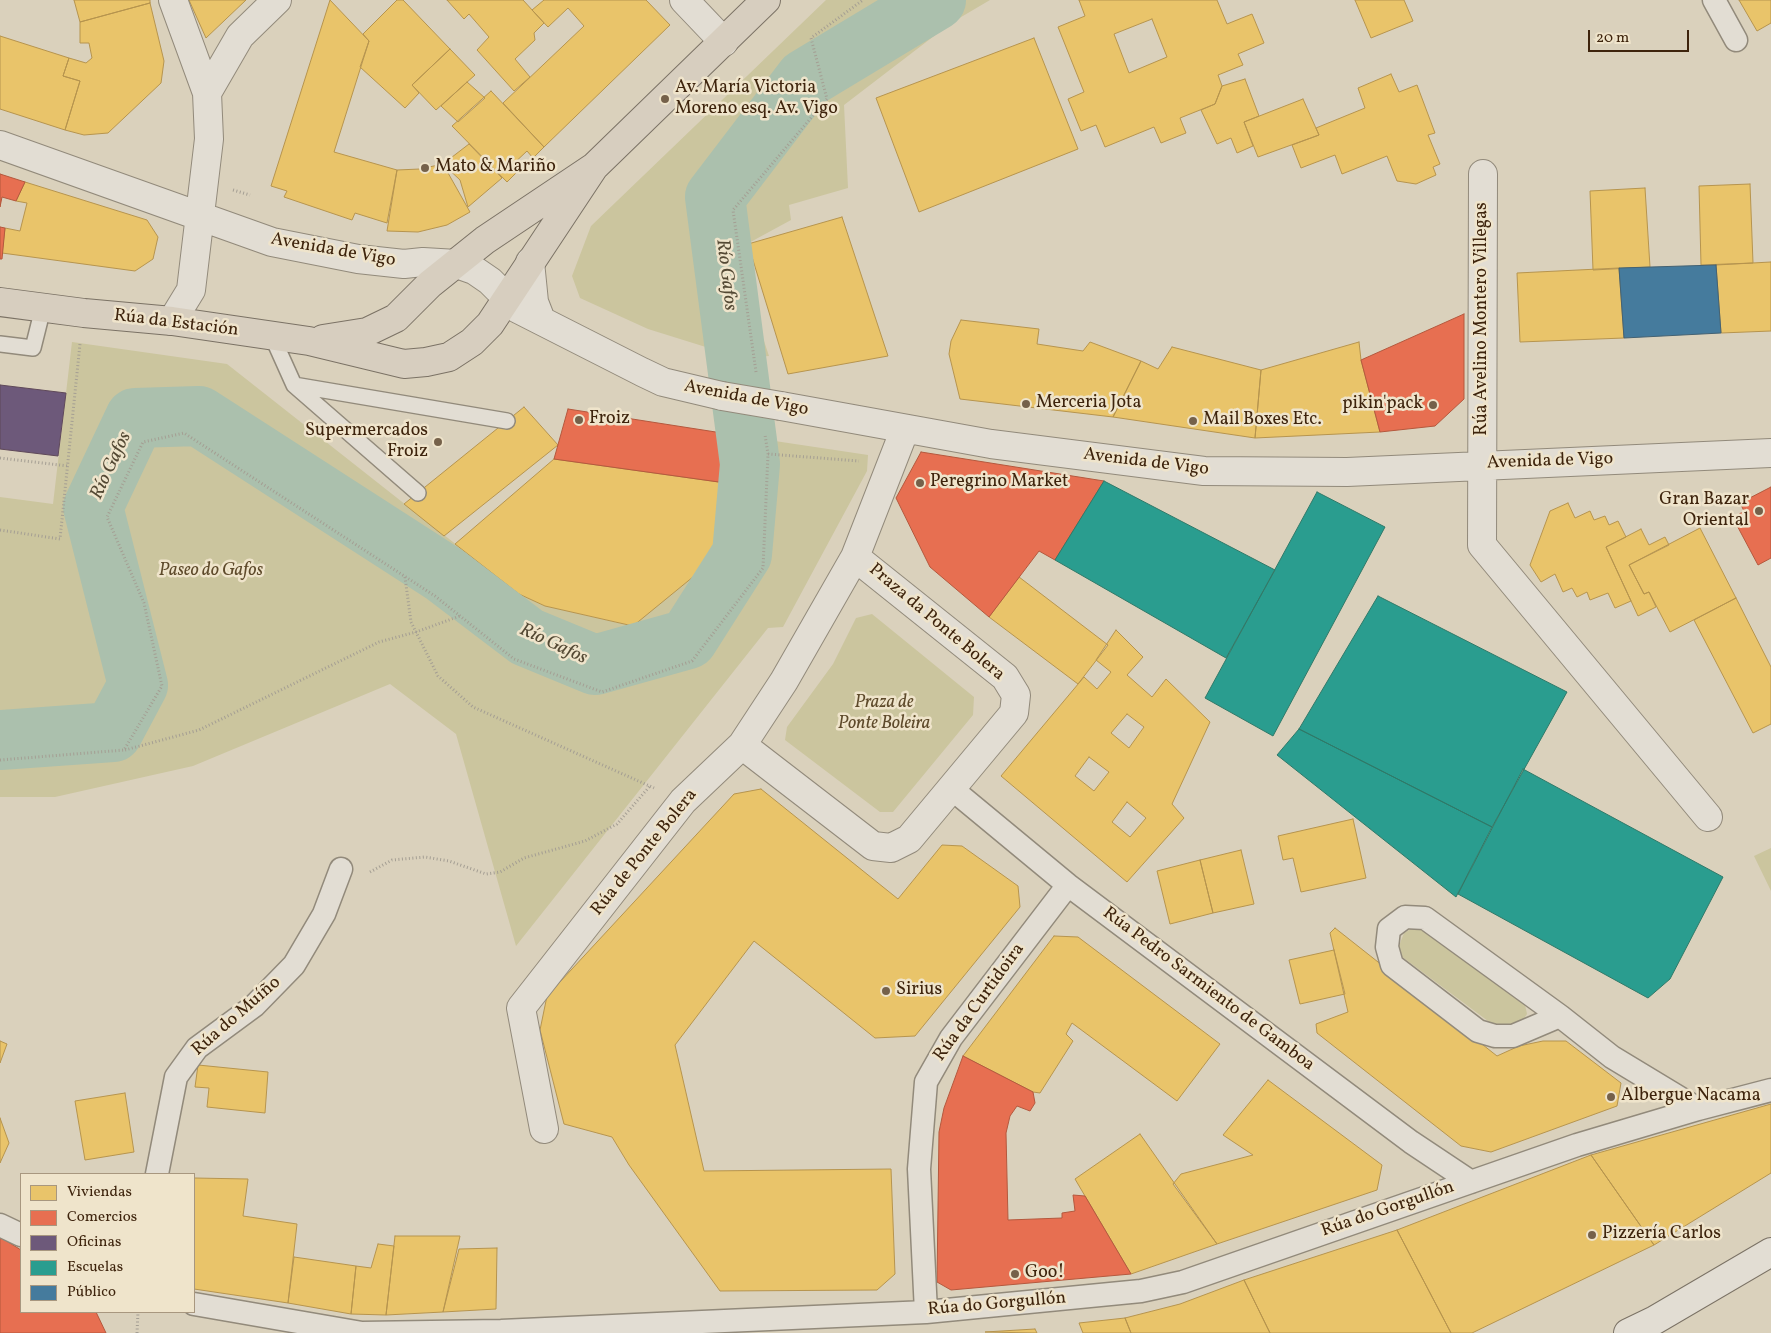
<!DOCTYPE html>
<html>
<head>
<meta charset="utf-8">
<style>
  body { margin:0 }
  #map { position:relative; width:1771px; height:1333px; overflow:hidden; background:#dad1bc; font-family:Vollkorn,serif }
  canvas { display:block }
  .legend { position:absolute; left:20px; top:1173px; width:175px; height:140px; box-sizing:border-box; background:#efe4cb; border:1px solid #a8977f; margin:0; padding:6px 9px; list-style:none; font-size:15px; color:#3e240d }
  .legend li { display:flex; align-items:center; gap:10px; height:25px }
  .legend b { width:25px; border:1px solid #a8977f }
  .scale { position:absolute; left:1588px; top:30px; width:101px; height:22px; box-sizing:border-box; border:2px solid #3e240d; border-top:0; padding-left:6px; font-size:15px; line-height:18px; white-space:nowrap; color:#3e240d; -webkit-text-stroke:4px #efe4cb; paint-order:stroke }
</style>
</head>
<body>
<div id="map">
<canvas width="1771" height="1333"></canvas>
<ul class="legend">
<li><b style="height:14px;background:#e9c46a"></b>Viviendas</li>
<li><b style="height:14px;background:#e76f51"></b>Comercios</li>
<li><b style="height:14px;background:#6d597a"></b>Oficinas</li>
<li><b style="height:14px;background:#2a9d8f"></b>Escuelas</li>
<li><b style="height:14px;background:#457b9d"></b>Público</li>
</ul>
<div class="scale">20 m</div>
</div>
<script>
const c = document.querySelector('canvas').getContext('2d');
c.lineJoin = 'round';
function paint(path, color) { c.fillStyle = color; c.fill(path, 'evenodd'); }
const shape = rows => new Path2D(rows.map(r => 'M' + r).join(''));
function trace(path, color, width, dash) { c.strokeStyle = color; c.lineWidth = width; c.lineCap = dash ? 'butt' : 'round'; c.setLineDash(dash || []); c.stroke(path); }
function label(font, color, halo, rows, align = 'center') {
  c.font = font + ' Vollkorn,serif'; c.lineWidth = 5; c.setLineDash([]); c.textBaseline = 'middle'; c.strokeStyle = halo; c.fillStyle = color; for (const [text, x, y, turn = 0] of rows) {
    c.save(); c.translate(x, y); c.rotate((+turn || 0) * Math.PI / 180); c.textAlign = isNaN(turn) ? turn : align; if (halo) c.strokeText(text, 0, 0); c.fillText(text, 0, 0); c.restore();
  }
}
paint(shape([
  [826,0,990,0,951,23,844,105,848,188,789,205,791,220,734,251,769,356,741,358,648,329,580,298,572,276,591,226],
  [72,342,227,364,519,594,545,606,632,626,710,563,735,435,868,455,867,471,783,627,768,628,516,946,456,734,390,684,193,766,55,797,0,797,0,497,53,504],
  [872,614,974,697,973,715,893,812,880,812,785,740,787,727,833,664,856,618],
  [1771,848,1771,891,1754,856],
  [1418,925,1524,1000,1527,1014,1519,1026,1496,1027,1401,956,1399,946,1404,933]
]), '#cbc59e');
const homes = shape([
  [74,0,150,0,150,3,80,22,74,0],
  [189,0,246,0,206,38,189,0],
  [330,0,369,41,334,152,397,170,387,223,355,213,352,220,284,197,287,191,271,186,330,0],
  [397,0,403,0,450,49,412,85,419,93,405,108,360,67,369,41,363,34,397,0],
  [447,0,523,0,544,23,534,33,535,40,515,59,530,77,514,91,477,50,489,37,469,14,464,19,447,0],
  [544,0,646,0,670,25,544,147,503,103,584,26,568,8,548,27,532,10,544,0],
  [1079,0,1217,0,1227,24,1252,14,1264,43,1238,54,1243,65,1218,75,1222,86,1215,104,1180,118,1186,133,1161,143,1154,127,1105,147,1096,125,1081,131,1068,99,1084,92,1058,27,1085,16,1079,0],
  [1152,19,1167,57,1129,73,1114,34,1152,19],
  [1355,0,1404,0,1413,21,1371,38,1355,0],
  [1739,0,1771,0,1771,23,1757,31,1739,0],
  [150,3,164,61,161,83,108,133,84,135,65,130,80,81,63,76,69,58,86,63,92,58,89,43,80,43,80,22,150,3],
  [0,36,69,58,63,76,80,81,65,130,0,109,0,36],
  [1034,38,1078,149,919,212,876,98,1034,38],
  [450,49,475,75,436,110,412,85,450,49],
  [1391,74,1399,92,1417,85,1435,133,1428,135,1440,164,1433,167,1436,175,1416,184,1397,181,1387,156,1342,174,1335,155,1301,168,1292,145,1319,135,1316,128,1365,108,1358,88,1391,74],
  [1245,79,1259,116,1244,122,1253,146,1237,153,1231,138,1217,144,1201,110,1215,104,1222,86,1245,79],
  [467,82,485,98,458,122,441,106,467,82],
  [491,91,544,147,533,158,527,151,510,167,516,173,507,182,452,126,491,91],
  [1303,99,1319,135,1258,157,1244,122,1303,99],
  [469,144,502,178,468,207,460,180,443,164,469,144],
  [443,164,470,212,447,225,418,232,387,231,397,170,420,169,443,164],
  [25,182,147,220,158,237,153,259,135,271,2,253,5,228,20,231,27,203,16,201,25,182],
  [1750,184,1753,263,1701,265,1699,186,1750,184],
  [1645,188,1650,267,1593,270,1590,191,1645,188],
  [842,217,888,356,788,374,748,244,842,217],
  [1771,262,1771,331,1721,333,1716,265,1771,262],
  [1619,268,1624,338,1520,342,1517,273,1619,268],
  [961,320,1039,329,1037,344,1083,351,1090,342,1141,361,1113,417,960,399,949,354,951,341,961,320],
  [1359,342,1361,360,1380,432,1255,438,1261,370,1359,342],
  [1172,347,1261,370,1255,438,1113,417,1141,361,1158,369,1172,347],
  [524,407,558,445,444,536,404,504,524,407],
  [554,459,726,483,710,563,633,626,545,606,519,594,455,544,554,459],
  [1568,503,1575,518,1590,511,1594,520,1605,516,1609,525,1618,521,1626,537,1606,547,1631,601,1615,608,1608,593,1590,600,1587,592,1577,597,1572,588,1563,592,1555,574,1541,582,1530,565,1550,511,1568,503],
  [1700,528,1736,598,1670,632,1649,592,1644,594,1629,565,1700,528],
  [1641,529,1649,545,1665,537,1669,545,1629,565,1644,594,1649,592,1656,607,1638,616,1606,547,1641,529],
  [1019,577,1108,645,1078,684,989,617,1019,577],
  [1736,598,1771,667,1771,724,1753,733,1694,620,1736,598],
  [1116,630,1143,657,1127,675,1152,697,1166,679,1210,722,1172,804,1184,818,1127,882,1001,776,1084,677,1097,689,1111,672,1096,660,1116,630],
  [1127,714,1144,727,1129,748,1111,733,1127,714],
  [1089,757,1109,772,1094,791,1075,776,1089,757],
  [1127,802,1146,818,1130,837,1112,822,1127,802],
  [761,789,898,899,942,845,962,846,1018,886,1020,907,915,1036,875,1038,754,941,675,1045,704,1171,891,1169,895,1274,877,1290,720,1291,629,1165,612,1137,564,1124,540,1030,547,996,734,794,761,789],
  [1353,819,1366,878,1301,892,1293,858,1283,860,1278,836,1353,819],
  [1241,850,1254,904,1213,913,1200,860,1241,850],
  [1200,860,1213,913,1170,924,1157,871,1200,860],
  [1335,928,1497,1056,1519,1046,1543,1041,1566,1041,1621,1083,1617,1106,1491,1152,1461,1146,1317,1033,1316,1024,1348,1012,1330,933,1335,928],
  [1054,936,1078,937,1220,1044,1177,1101,1072,1023,1066,1034,1073,1041,1040,1093,1033,1092,963,1056,1054,936],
  [1334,950,1345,994,1300,1004,1289,960,1334,950],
  [0,1041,7,1044,0,1063,0,1041],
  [198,1065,268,1072,265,1113,207,1107,209,1088,195,1087,198,1065],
  [1268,1080,1382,1165,1377,1190,1217,1244,1173,1184,1181,1174,1253,1155,1223,1135,1268,1080],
  [125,1093,134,1152,85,1160,75,1101,125,1093],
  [1771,1104,1771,1173,1654,1245,1591,1155,1771,1104],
  [0,1118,9,1143,0,1163,0,1118],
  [1140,1134,1217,1244,1131,1274,1075,1179,1140,1134],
  [1591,1155,1654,1245,1472,1333,1451,1333,1397,1230,1591,1155],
  [194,1178,248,1179,243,1216,297,1224,288,1303,194,1289,194,1178],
  [1397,1230,1451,1333,1270,1333,1244,1280,1397,1230],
  [395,1236,460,1236,443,1312,386,1315,395,1236],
  [378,1244,394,1246,386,1315,351,1314,356,1266,371,1268,378,1244],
  [497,1248,496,1309,443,1312,459,1249,497,1248],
  [294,1257,356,1266,351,1314,288,1303,294,1257],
  [1244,1280,1270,1333,1131,1333,1125,1318,1180,1304,1244,1280],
  [1125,1318,1131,1333,1083,1333,1079,1323,1125,1318],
  [1035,1329,1037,1333,985,1332,1035,1329]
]);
paint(homes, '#e9c46a');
trace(homes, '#b6944e', 1);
const shops = shape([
  [0,174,25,182,16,201,2,197,0,207,0,174],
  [0,227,5,228,2,259,0,259,0,227],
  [1464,314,1464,399,1435,426,1380,432,1361,360,1464,314],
  [568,409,735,435,726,483,554,459,568,409],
  [921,452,1104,481,1055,560,1039,551,989,617,930,567,896,498,921,452],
  [1771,487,1771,558,1758,565,1733,518,1744,511,1740,503,1771,487],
  [963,1056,1033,1092,1035,1103,1030,1111,1017,1106,1010,1116,1006,1133,1008,1220,1062,1218,1062,1213,1075,1211,1073,1195,1085,1196,1131,1274,951,1290,937,1282,939,1132,944,1108,963,1056],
  [0,1237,21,1250,21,1312,96,1312,106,1333,0,1333,0,1237]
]);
paint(shops, '#e76f51');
trace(shops, '#b4583d', 1);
const offices = shape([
  [0,385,66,393,58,456,0,449,0,385]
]);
paint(offices, '#6d597a');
trace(offices, '#5f4959', 1);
const schools = shape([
  [1104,481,1275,570,1226,658,1055,560,1104,481],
  [1317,492,1385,527,1273,736,1205,698,1317,492],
  [1378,596,1567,692,1492,827,1299,729,1378,596],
  [1299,729,1492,827,1456,897,1277,755,1299,729],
  [1523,769,1723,877,1670,979,1648,998,1458,894,1523,769]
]);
paint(schools, '#2a9d8f');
trace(schools, '#307968', 1);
const public = shape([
  [1716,265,1721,333,1624,338,1619,268,1716,265]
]);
paint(public, '#457b9d');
trace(public, '#436172', 1);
trace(shape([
  [0,740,113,732,138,685,93,507,135,418,199,416,444,574,527,637,595,665,688,639,742,554,750,464,715,197,805,79,936,0]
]), '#abc0ad', 60);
const service = shape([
  [272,336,294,385,418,493],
  [0,344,33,348,43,308],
  [294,385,507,421]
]);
const pedestrian = shape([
  [1714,0,1736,40],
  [952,789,1068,885,1411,1142,1471,1182],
  [1560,1016,1513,1036,1495,1036,1478,1031,1392,965,1387,947,1389,929,1405,917,1425,918,1560,1016,1612,1057,1698,1109],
  [157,1174,176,1077,197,1048,254,1006,294,965,324,914,341,869],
  [0,1225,21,1235],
  [194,1304,362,1333,501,1331,926,1312,1141,1291,1183,1282,1577,1145,1698,1109,1771,1090],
  [926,1312,919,1169,926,1082,951,1038,1068,885]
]);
const minor = shape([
  [684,0,724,42],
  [207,93,240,36,277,0],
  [0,145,272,242,358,259,404,264,423,262,457,264,474,270,490,281,518,309,642,372,663,382,722,396],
  [1483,174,1482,545,1708,817],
  [530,262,534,302,541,320],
  [172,321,191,290,209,139,207,93,173,0],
  [781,406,991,444,1204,471,1347,472,1771,453],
  [742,745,873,846,891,848,909,839,1014,713,1016,695,1005,677,855,557],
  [544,1129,521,1008,683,801,742,745,784,681,855,557,905,429]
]);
const secondary = shape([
  [1628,1333,1655,1320,1771,1252]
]);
const trunk = shape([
  [0,302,84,313,172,321,309,341,404,364,426,362,449,357,472,342,490,324,594,167],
  [323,339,367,332,396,318,430,284,485,240,594,167,766,0]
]);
trace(service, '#928a7b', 18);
trace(pedestrian, '#928a7b', 25);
trace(minor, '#928a7b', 30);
trace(secondary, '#7b7265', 30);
trace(trunk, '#7b7265', 30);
trace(shape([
  [233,190,250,195],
  [756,372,733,210,827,99,811,38,863,0],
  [768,454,859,461],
  [0,458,68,466],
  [0,530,60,539,80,344],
  [405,577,411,622,438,676,473,707,654,788],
  [125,750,199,730,379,642,416,632,460,616],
  [0,760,124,750,162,686,144,603,107,517,143,442,184,433,435,596,514,659,602,692,692,661,763,568,768,454,765,435],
  [370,872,392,860,425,857,449,861,486,874,500,872,524,858,585,841,617,824,650,786],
  [137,1333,138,1312]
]), '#a49e93', 3, [1, 2.5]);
trace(service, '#e2ddd3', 15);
trace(pedestrian, '#e2ddd3', 22);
trace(minor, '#e2ddd3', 28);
trace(secondary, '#e2ddd3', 28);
trace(trunk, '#d7cebf', 28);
const minorBridge = shape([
  [722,396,781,406]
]);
trace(minorBridge, '#928a7b', 30, []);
trace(minorBridge, '#e2ddd3', 28);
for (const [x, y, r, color] of [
  [665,99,5,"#75614a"],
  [425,168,5,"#75614a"],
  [1026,404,5,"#75614a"],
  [1433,405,5,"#75614a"],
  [579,420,5,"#75614a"],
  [1193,421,5,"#75614a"],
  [438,442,5,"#75614a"],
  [920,483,5,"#75614a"],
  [1759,511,5,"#75614a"],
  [886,991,5,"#75614a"],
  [1611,1097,5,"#75614a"],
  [1592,1235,5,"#75614a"],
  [1015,1274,5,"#75614a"]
]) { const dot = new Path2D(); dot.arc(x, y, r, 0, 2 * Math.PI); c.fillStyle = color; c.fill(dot); trace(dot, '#efe4cb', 2); }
label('18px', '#3e240d', '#efe4cb', [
  ["Av. María Victoria",675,89],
  ["Moreno esq. Av. Vigo",675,110],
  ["Mato & Mariño",435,168],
  ["Merceria Jota",1036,404],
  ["pikin'pack",1423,405,"right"],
  ["Froiz",589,420],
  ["Mail Boxes Etc.",1203,421],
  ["Supermercados",428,432,"right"],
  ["Froiz",428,453,"right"],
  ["Peregrino Market",930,483],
  ["Gran Bazar",1749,501,"right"],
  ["Oriental",1749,522,"right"],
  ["Sirius",896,991],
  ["Albergue Nacama",1621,1097],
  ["Pizzería Carlos",1602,1235],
  ["Goo!",1025,1274]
], 'left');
label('18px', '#3e240d', '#efe4cb', [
  ["Avenida de Vigo",333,251,10],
  ["Rúa Avelino Montero Villegas",1483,319,-90],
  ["Rúa da Estación",176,324,7],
  ["Avenida de Vigo",746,399,11],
  ["Avenida de Vigo",1550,462,-2],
  ["Avenida de Vigo",1146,463,7],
  ["Praza da Ponte Bolera",936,623,40],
  ["Rúa de Ponte Bolera",645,853,-51],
  ["Rúa Pedro Sarmiento de Gamboa",1208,990,37],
  ["Rúa da Curtidoira",980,1003,-54],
  ["Rúa do Muíño",237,1017,-41],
  ["Rúa do Gorgullón",1388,1210,-19],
  ["Rúa do Gorgullón",997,1305,-5]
]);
label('italic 18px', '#5e4a2b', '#efe4cb', [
  ["Paseo do Gafos",211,572],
  ["Praza de",884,704],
  ["Ponte Boleira",884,725]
]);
label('italic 19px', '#544934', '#efe4cb', [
  ["Río Gafos",725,275,83],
  ["Río Gafos",112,466,-65],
  ["Río Gafos",553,645,25]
]);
</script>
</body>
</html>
